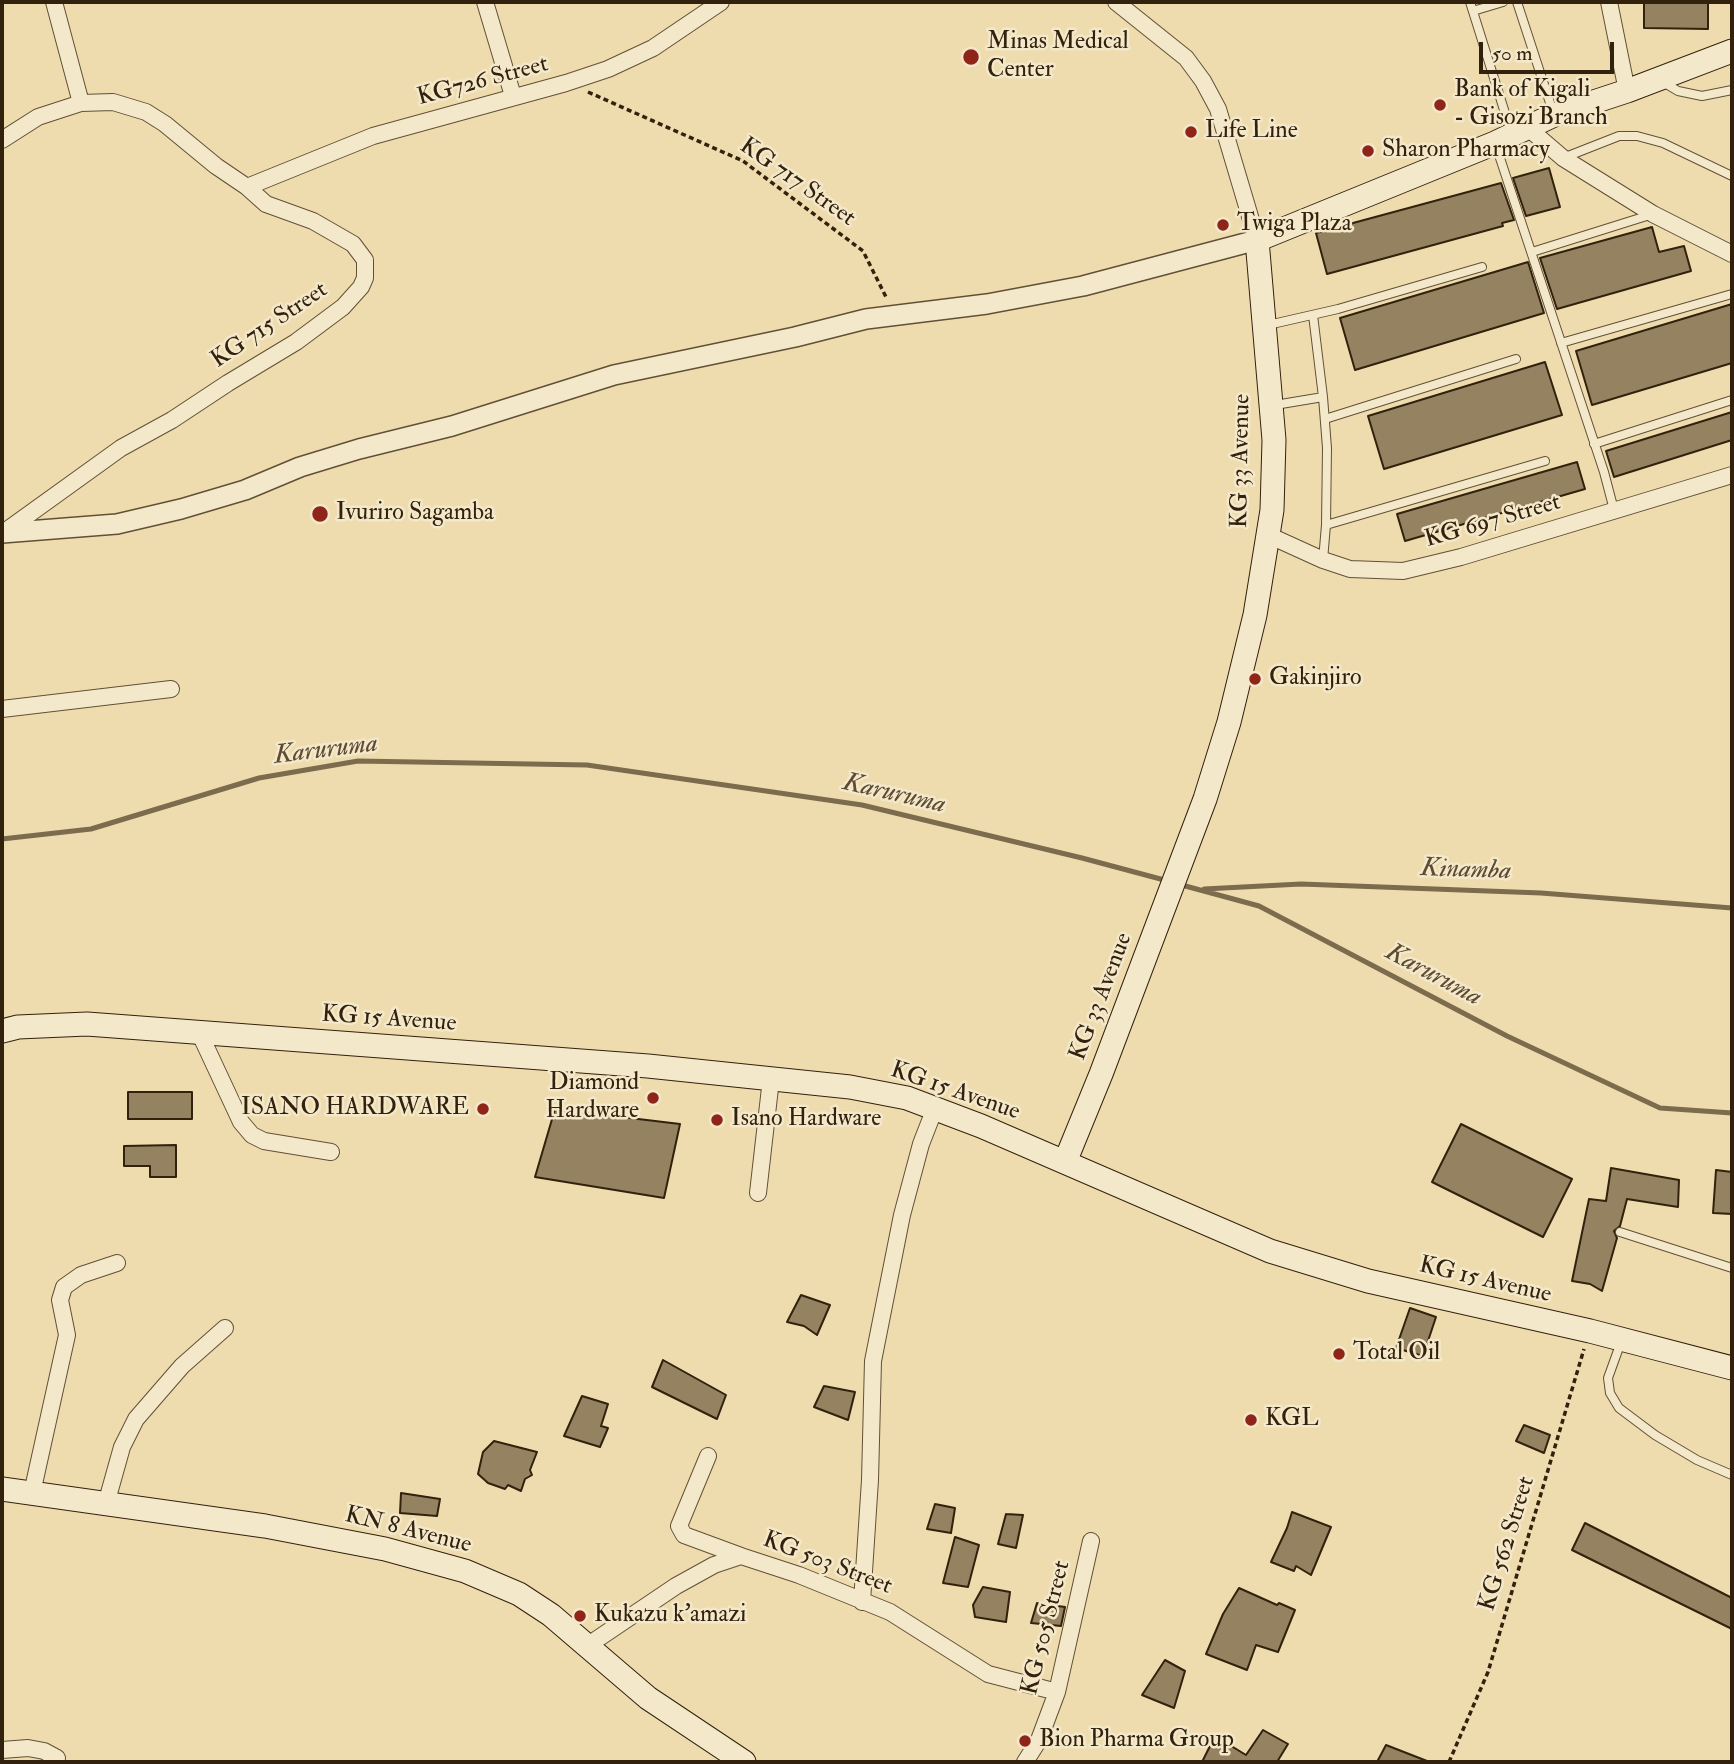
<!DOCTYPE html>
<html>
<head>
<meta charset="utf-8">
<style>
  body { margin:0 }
  #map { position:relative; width:1734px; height:1764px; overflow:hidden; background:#eedcaf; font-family:"IM FELL Double Pica",serif }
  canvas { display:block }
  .frame { position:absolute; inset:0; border:4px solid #32210c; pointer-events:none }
  .scale { position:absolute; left:1479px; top:42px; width:135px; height:32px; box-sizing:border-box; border:4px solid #32210c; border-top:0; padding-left:9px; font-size:21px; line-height:24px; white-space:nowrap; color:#32210c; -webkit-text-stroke:5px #f4e8cb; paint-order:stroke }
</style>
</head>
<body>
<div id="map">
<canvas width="1734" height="1764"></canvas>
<div class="frame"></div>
<div class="scale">50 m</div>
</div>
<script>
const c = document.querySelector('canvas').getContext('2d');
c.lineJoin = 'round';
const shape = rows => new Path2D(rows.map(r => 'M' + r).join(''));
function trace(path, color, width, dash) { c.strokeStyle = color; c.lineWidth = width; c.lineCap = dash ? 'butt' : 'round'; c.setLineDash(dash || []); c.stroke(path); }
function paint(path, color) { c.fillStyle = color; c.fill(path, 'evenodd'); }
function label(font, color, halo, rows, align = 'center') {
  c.font = font + ' "IM FELL Double Pica",serif'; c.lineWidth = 5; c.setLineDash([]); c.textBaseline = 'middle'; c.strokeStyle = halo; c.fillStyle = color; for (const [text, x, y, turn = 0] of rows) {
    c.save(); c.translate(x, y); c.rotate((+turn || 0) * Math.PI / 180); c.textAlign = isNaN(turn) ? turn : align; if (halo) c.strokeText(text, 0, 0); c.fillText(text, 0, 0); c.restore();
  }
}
trace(shape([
  [2,839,91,829,259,778,358,761,587,765,862,805,1082,858,1168,881],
  [1178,884,1259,906,1507,1036,1660,1108,1732,1113],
  [1204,889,1301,884,1541,893,1732,908]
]), '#7c6b4d', 5);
const building = shape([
  [1644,2,1708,2,1708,29,1644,28,1644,2],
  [1549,168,1560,207,1526,216,1513,178,1549,168],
  [1501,183,1514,220,1502,223,1503,226,1327,274,1316,233,1501,183],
  [1652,227,1659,252,1684,246,1691,271,1557,309,1540,258,1652,227],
  [1528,262,1544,313,1355,370,1340,318,1528,262],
  [1732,304,1732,363,1592,405,1576,351,1732,304],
  [1545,362,1562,415,1384,469,1368,416,1545,362],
  [1732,412,1732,440,1614,477,1606,451,1732,412],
  [1577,462,1585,489,1405,541,1397,514,1577,462],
  [128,1092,192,1092,192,1119,128,1119,128,1092],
  [555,1109,680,1124,664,1198,535,1177,555,1109],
  [1461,1124,1572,1179,1543,1237,1432,1182,1461,1124],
  [176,1145,176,1177,150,1177,150,1166,124,1166,124,1146,176,1145],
  [1611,1168,1679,1180,1678,1207,1627,1199,1620,1226,1614,1231,1617,1238,1602,1291,1590,1284,1572,1281,1589,1199,1606,1201,1611,1168],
  [1716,1170,1732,1172,1732,1214,1713,1213,1716,1170],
  [801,1295,830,1305,817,1335,804,1326,787,1322,801,1295],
  [1410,1308,1436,1317,1423,1356,1396,1348,1410,1308],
  [663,1360,726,1395,717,1419,652,1387,663,1360],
  [824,1386,855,1392,848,1420,814,1407,824,1386],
  [582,1396,608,1404,601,1426,608,1428,600,1447,564,1436,582,1396],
  [1524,1425,1550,1435,1544,1453,1516,1441,1524,1425],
  [494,1441,537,1452,530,1470,532,1475,525,1479,521,1491,508,1485,505,1489,488,1483,478,1474,483,1452,494,1441],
  [401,1493,440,1499,437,1516,400,1513,401,1493],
  [935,1504,955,1508,951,1533,927,1529,935,1504],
  [1292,1512,1331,1527,1311,1575,1296,1566,1294,1571,1271,1562,1287,1528,1292,1512],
  [1006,1514,1023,1515,1016,1548,998,1544,1006,1514],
  [1585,1523,1732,1598,1732,1629,1572,1550,1585,1523],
  [955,1537,979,1545,968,1587,943,1583,955,1537],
  [983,1587,1010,1592,1006,1622,975,1617,973,1605,983,1587],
  [1239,1588,1277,1605,1279,1603,1295,1610,1278,1652,1256,1645,1247,1670,1206,1654,1223,1614,1239,1588],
  [1037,1603,1065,1607,1061,1626,1031,1623,1037,1603],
  [1165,1660,1185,1671,1174,1708,1142,1695,1165,1660],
  [1263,1730,1288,1744,1277,1762,1202,1762,1215,1736,1246,1755,1263,1730],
  [1386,1745,1427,1761,1427,1762,1377,1762,1386,1745]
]);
paint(building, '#948261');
trace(building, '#32210c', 2);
const service = shape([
  [1470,2,1511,132],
  [1517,2,1553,112],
  [1473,11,1503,2],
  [1663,82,1678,91,1702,96,1732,90],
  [1496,146,1604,472,1614,510],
  [1563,158,1619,136,1637,136,1663,143,1732,176],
  [1532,252,1653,214],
  [1313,315,1323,397,1327,448,1326,525,1323,560],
  [1268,325,1338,309,1482,267],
  [1561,343,1732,294],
  [1275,405,1323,397],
  [1325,419,1516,359],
  [1594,444,1732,400],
  [1326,525,1545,461],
  [1620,1232,1732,1268],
  [1621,1342,1608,1378,1610,1393,1619,1408,1655,1435,1697,1460,1732,1475]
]);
const minor = shape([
  [54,2,81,103],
  [485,2,513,96],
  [1116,2,1186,58,1203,81,1218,109,1257,240],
  [1609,2,1627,91],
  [1528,128,1563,158,1653,214,1732,254],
  [2,140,38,117,81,103,113,102,146,112,165,124,216,166,247,187,266,204,313,221,353,244,365,260,365,278,361,287,343,307,296,342,228,383,172,420,121,448,3,533],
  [247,187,373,136,566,83,608,69,653,48,721,2],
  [1268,535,1323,560,1350,569,1403,571,1461,557,1732,475],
  [2,709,171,689],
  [199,1032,241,1122,252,1135,264,1141,331,1152],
  [758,1193,771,1079],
  [708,1456,679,1526,684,1535,741,1556],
  [32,1493,67,1335,60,1300,64,1287,81,1275,117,1263],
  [106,1504,122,1447,136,1419,182,1366,225,1328],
  [862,1602,870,1480,873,1361,902,1215,921,1144,935,1108],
  [587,1646,676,1586,714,1565,741,1556,799,1575,890,1612,988,1674,1057,1692],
  [2,1750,28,1748,44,1751,57,1758],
  [1025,1762,1039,1740,1057,1692,1091,1541]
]);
const tertiary = shape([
  [2,533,117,524,181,509,245,490,300,467,359,449,452,426,614,375,795,337,866,319,987,304,1083,286,1257,240]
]);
const secondary = shape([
  [2,1031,18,1027,87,1024,648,1066,850,1087,907,1098,981,1126,1270,1251,1368,1281,1590,1331,1732,1368],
  [1065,1162,1101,1074,1205,799,1229,722,1255,615,1272,510,1274,440,1257,240,1495,143,1554,115,1627,91,1732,51],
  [2,1489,265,1526,385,1549,465,1571,519,1594,551,1615,648,1698,744,1762]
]);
trace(service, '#615035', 10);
trace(minor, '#615035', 18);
trace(tertiary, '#615035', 22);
trace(secondary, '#32210c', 25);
trace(shape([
  [588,92,743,161,863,251,887,299],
  [1449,1762,1488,1672,1584,1349]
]), '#32210c', 3.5, [5, 3.5]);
trace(service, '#f4e8cb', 8);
trace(minor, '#f4e8cb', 16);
trace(tertiary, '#f4e8cb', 19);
trace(secondary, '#f4e8cb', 23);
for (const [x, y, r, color] of [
  [971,57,9,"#8f2418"],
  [1440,105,7,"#8f2418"],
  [1191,132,7,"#8f2418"],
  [1368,151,7,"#8f2418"],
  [1223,225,7,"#8f2418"],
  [320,514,9,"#8f2418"],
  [1255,679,7,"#8f2418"],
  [653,1098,7,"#8f2418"],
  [483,1109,7,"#8f2418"],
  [717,1120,7,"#8f2418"],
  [1339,1354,7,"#8f2418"],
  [1251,1420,7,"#8f2418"],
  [580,1616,7,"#8f2418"],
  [1025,1741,7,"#8f2418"]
]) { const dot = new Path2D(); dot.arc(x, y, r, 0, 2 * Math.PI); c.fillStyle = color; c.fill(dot); trace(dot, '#f4e8cb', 2.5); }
label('24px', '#32210c', '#f4e8cb', [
  ["Minas Medical",987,43],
  ["Center",987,71],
  ["Bank of Kigali",1454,91],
  ["- Gisozi Branch",1454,119],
  ["Life Line",1205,132],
  ["Sharon Pharmacy",1382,151],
  ["Twiga Plaza",1237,225],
  ["Ivuriro Sagamba",336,514],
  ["Gakinjiro",1269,679],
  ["Diamond",639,1084,"right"],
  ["Hardware",639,1112,"right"],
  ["ISANO HARDWARE",469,1109,"right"],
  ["Isano Hardware",731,1120],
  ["Total Oil",1353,1354],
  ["KGL",1265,1420],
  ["Kukazu k'amazi",594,1616],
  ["Bion Pharma Group",1039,1741]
], 'left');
label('24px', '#32210c', '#f4e8cb', [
  ["KG726 Street",483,82,-15],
  ["KG 717 Street",797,183,35],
  ["KG 715 Street",270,326,-34],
  ["KG 33 Avenue",1242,461,-89],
  ["KG 697 Street",1493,522,-16],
  ["KG 33 Avenue",1102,997,-69],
  ["KG 15 Avenue",389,1020,4],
  ["KG 15 Avenue",955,1092,19],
  ["KG 15 Avenue",1485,1281,13],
  ["KN 8 Avenue",408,1531,14],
  ["KG 562 Street",1508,1544,-73],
  ["KG 503 Street",827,1564,21],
  ["KG 505 Street",1047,1628,-76]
]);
label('italic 26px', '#5d4c32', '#f4e8cb', [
  ["Karuruma",326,751,-7],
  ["Karuruma",894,795,13],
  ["Kinamba",1466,871,2],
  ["Karuruma",1433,976,28]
]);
</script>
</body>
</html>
